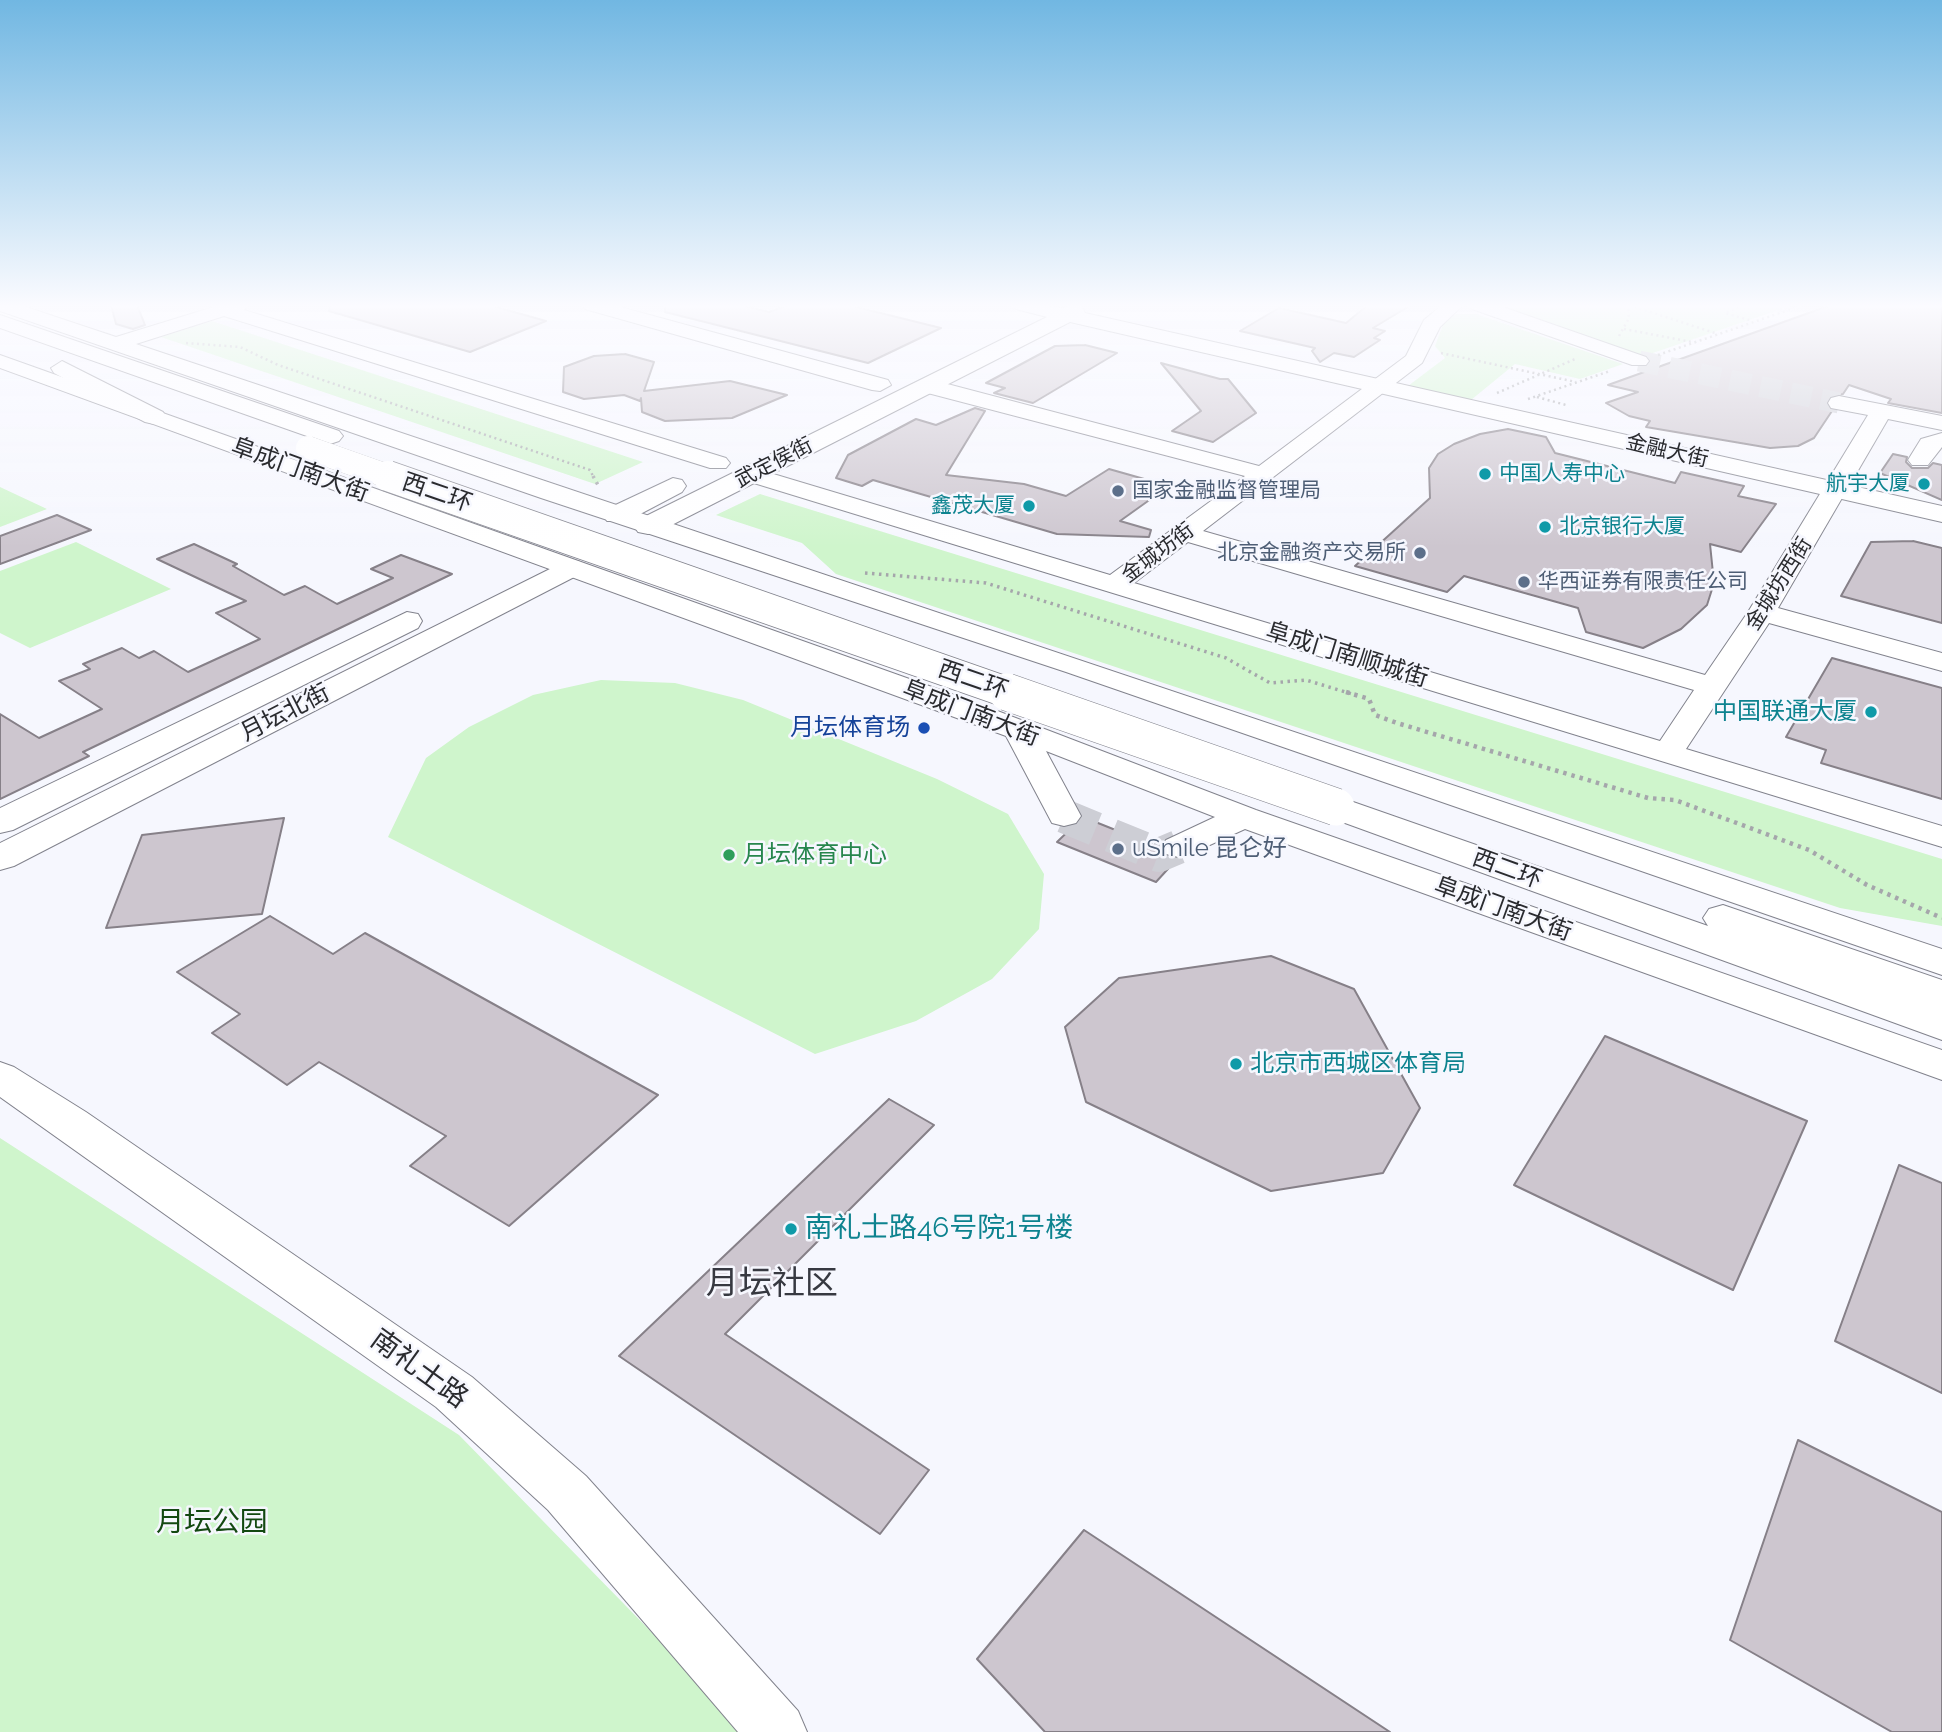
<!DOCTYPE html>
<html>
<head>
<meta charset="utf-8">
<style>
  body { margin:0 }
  canvas { display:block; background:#f6f7fe }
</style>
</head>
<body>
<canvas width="1942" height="1732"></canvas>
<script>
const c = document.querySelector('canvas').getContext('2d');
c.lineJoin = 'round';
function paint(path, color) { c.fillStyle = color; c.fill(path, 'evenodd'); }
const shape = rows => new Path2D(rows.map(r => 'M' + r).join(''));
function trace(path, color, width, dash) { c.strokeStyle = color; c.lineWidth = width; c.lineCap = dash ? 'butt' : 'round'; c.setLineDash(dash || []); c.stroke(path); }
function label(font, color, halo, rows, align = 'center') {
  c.font = font + ' Raleway,"Noto Sans SC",sans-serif'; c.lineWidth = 5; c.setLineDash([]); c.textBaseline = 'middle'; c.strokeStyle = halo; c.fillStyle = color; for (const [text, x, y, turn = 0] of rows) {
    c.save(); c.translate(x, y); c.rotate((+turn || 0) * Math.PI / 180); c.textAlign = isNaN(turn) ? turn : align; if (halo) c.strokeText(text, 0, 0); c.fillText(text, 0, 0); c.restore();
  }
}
paint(shape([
  [1500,305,1793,305,1644,356],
  [1456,314,1476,314,1623,364,1580,379,1515,364,1471,400,1408,386,1445,358,1435,346,1444,322],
  [212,321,643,462,595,484,161,337],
  [0,487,47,509,0,527],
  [760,494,1942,859,1942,926,1840,908,836,574,802,543,716,515],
  [76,542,171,589,30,648,0,633,0,571],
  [601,680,675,683,743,700,937,779,1008,814,1044,874,1039,929,992,979,916,1021,815,1054,388,837,426,758,469,727,533,695],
  [0,1138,459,1435,749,1732,0,1732]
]), '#cff5cc');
const building = shape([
  [111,305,137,305,145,325,133,329,116,324,111,305],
  [330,305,489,305,546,321,470,352,329,311,330,305],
  [665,305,740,305,769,312,788,305,848,305,941,328,868,363,665,312,665,305],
  [1368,305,1411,305,1373,328,1385,331,1374,338,1380,340,1354,357,1334,353,1320,362,1312,351,1315,348,1240,331,1279,308,1346,323,1368,305],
  [1831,305,1942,305,1942,413,1888,403,1891,399,1849,385,1843,394,1829,397,1826,404,1832,411,1814,438,1798,446,1770,448,1646,427,1650,421,1629,416,1606,403,1638,392,1608,385,1831,305],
  [1085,345,1117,353,1033,403,994,393,1005,388,986,383,1055,346,1085,345],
  [625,354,654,362,644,391,730,381,787,395,732,418,665,421,642,412,641,398,640,401,624,395,584,399,563,392,564,367,594,356,625,354],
  [1161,363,1220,379,1228,379,1256,413,1213,442,1172,431,1201,411,1161,363],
  [975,408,985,411,946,475,1024,484,1066,496,1109,469,1169,486,1120,521,1151,530,1149,537,1057,534,873,480,862,486,836,478,848,455,916,419,936,425,975,408],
  [1508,429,1546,437,1555,453,1675,483,1681,472,1744,486,1738,496,1776,504,1741,552,1710,544,1714,583,1707,605,1681,629,1643,648,1586,632,1578,608,1464,576,1447,592,1355,566,1430,498,1429,468,1438,454,1454,444,1480,434,1508,429],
  [1893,454,1907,457,1906,462,1912,468,1928,468,1933,463,1942,465,1942,500,1880,473,1893,454],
  [57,515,91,530,0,564,0,536,57,515],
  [1913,541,1942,548,1942,623,1841,596,1871,542,1913,541],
  [194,544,237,564,233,566,284,595,305,586,337,604,393,578,371,569,401,555,452,574,83,752,89,756,0,799,0,714,39,738,102,709,59,681,90,669,83,664,122,648,139,658,154,651,188,672,260,639,216,613,246,601,157,559,194,544],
  [1832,658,1942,688,1942,799,1821,763,1826,750,1786,737,1832,658],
  [1083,817,1158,847,1165,857,1177,859,1156,882,1057,842,1083,817],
  [284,818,262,914,106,928,142,835,284,818],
  [270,916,333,954,365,933,658,1095,509,1226,410,1166,446,1136,319,1062,287,1085,212,1033,240,1014,177,972,270,916],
  [1271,956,1354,989,1420,1108,1383,1173,1271,1191,1086,1102,1065,1027,1119,978,1271,956],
  [1605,1036,1807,1121,1733,1290,1514,1185,1605,1036],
  [889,1099,934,1125,725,1334,929,1470,880,1534,619,1356,889,1099],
  [1899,1165,1942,1183,1942,1393,1835,1341,1899,1165],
  [1798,1440,1942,1512,1942,1732,1892,1732,1730,1640,1798,1440],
  [1084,1530,1390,1732,1045,1732,977,1659,1084,1530]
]);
paint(building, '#cdc6cf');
trace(building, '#868088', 2);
trace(shape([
  [1639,361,1839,403]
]), '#cdced5', 21, [21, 10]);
trace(shape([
  [1064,816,1159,855,1178,847]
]), '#cdced5', 34, [34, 17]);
const minor = shape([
  [0,305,20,305,116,337,220,305,248,305,244,310,726,458,730,463,726,468,710,468,224,316,136,344,1942,949,1942,975,1066,672,541,498,0,311,0,305],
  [582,305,613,305,888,380,891,385,880,391,872,390,585,309,582,305],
  [1442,305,1463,305,1440,327,1422,363,1203,531,1705,675,1748,612,1868,415,1831,408,1828,403,1831,398,1839,396,1942,416,1942,430,1888,419,1778,608,1942,653,1942,671,1769,623,1686,749,1942,826,1942,847,744,480,740,475,744,470,760,470,1110,575,1245,476,920,391,917,386,920,381,936,381,1259,466,1406,356,1424,320,1442,305],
  [1188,542,1694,690,1660,741,1134,583,1188,542],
  [1469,305,1497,305,1646,357,1649,361,1646,365,1632,365,1472,309,1469,305],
  [0,355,974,702,1256,810,1942,1050,1942,1080,1245,829,1190,854,1178,857,1166,854,1161,847,1166,840,1215,817,1046,751,1081,816,1076,823,1064,826,1052,823,1006,736,0,368,0,355],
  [1942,433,1942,447,1928,465,1912,465,1908,460,1921,439,1942,433],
  [0,1062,14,1067,86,1112,472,1377,586,1476,798,1711,807,1732,738,1732,548,1510,436,1407,0,1097,0,1062]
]);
const major = shape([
  [1013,305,1064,308,1076,305,1082,307,1085,313,1942,506,1942,522,1070,322,658,532,648,534,638,532,634,526,638,520,1047,317,1016,309,1013,305],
  [673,478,682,480,686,486,682,492,627,521,607,521,603,515,607,509,673,478],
  [570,559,580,562,585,568,580,574,14,866,0,870,0,843,570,559],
  [407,612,418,614,422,621,418,628,13,830,0,833,0,808,407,612]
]);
const highway = shape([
  [0,315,339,431,343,436,339,441,330,444,321,441,0,328,0,315],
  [62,361,163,412,166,417,163,422,154,424,145,422,54,373,51,368,62,361],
  [1336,796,1708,926,1703,918,1709,909,1723,905,1942,980,1942,1040,1323,815,1318,807,1323,799,1336,796]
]);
trace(minor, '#82838d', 2);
trace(major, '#82838d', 2);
trace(highway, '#82838d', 2);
trace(shape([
  [1629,305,1718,334],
  [1744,305,1725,313,1753,321],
  [1624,329,1692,342],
  [1619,336,1629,318,1628,305],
  [186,343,240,347,278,365,590,470,594,478],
  [1441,353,1576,382],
  [1658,355,1803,305],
  [1497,393,1575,359],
  [1537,397,1566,405],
  [1528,399,1610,371]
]), '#a5a6ab', 2.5, [2, 3.5]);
trace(shape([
  [593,476,598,485],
  [865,573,986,583,1226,658,1270,683,1306,680,1352,694]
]), '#a5a6ab', 3.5, [2.5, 4.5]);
trace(shape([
  [1346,692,1369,699,1375,715,1397,723,1648,798,1675,800,1809,850,1867,885,1942,918]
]), '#a5a6ab', 4.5, [3.5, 5]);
paint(minor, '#fff');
paint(major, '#fff');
paint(highway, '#fff');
const highwayBridgeFar2 = shape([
  [308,448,393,478]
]);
const highwayBridgeFar1 = shape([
  [388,476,1012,694]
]);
const highwayBridge = shape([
  [1007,692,1336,807]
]);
trace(highwayBridgeFar2, '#82838d', 24, []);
trace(highwayBridgeFar1, '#82838d', 32, []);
trace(highwayBridge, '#82838d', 38, []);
trace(highwayBridgeFar2, '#fff', 24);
trace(highwayBridgeFar1, '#fff', 30);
trace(highwayBridge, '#fff', 37);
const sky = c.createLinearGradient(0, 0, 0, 547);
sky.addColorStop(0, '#71b7e2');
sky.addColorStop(0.56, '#fbfbff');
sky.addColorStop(1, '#fbfbff00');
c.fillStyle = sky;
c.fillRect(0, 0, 1942, 547);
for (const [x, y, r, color] of [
  [1485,474,7,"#0f9aa8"],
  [1924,484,7,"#0f9aa8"],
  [1118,491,7,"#5c6f8a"],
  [1029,506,7,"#0f9aa8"],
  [1545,527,7,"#0f9aa8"],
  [1420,553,7,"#5c6f8a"],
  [1524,582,7,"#5c6f8a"],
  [1871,712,7,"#0f9aa8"],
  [924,728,7,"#1a4fb4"],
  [1118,849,7,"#5c6f8a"],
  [729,855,7,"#2e9e5b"],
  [1236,1064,7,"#0f9aa8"],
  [791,1229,7,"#0f9aa8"]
]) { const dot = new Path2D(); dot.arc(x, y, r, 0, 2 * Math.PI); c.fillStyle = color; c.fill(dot); trace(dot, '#f6f7fe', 2.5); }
label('21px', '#2a2b2f', '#f6f7fe', [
  ["金融大街",1667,451,13],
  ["武定侯街",774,463,-27],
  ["金城坊街",1158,553,-37],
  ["金城坊西街",1779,584,-58]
]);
label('21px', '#0d838f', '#f6f7fe', [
  ["中国人寿中心",1499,474],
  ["航宇大厦",1910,484,"right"],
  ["鑫茂大厦",1015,506,"right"],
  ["北京银行大厦",1559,527]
], 'left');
label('21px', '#4e5e75', '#f6f7fe', [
  ["国家金融监督管理局",1132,491],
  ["北京金融资产交易所",1406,553,"right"],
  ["华西证券有限责任公司",1538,582]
], 'left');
label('24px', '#2a2b2f', '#f6f7fe', [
  ["阜成门南大街",300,470,20],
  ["西二环",437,493,19],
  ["阜成门南顺城街",1347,655,17],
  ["西二环",973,680,19],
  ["月坛北街",285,713,-27],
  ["阜成门南大街",971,713,21],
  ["西二环",1507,869,20],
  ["阜成门南大街",1503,909,20]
]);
label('24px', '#0d838f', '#f6f7fe', [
  ["中国联通大厦",1857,712],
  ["北京市西城区体育局",1250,1064,"left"]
], 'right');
label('24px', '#164399', '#f6f7fe', [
  ["月坛体育场",910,728]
], 'right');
label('24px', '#4e5e75', '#f6f7fe', [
  ["uSmile 昆仑好",1132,849]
], 'left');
label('24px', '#27864d', '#f6f7fe', [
  ["月坛体育中心",743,855]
], 'left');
label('28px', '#0d838f', '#f6f7fe', [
  ["南礼士路46号院1号楼",805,1229]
], 'left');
label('28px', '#2a2b2f', '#f6f7fe', [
  ["南礼士路",419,1369,36]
]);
label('28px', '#134911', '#f6f7fe', [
  ["月坛公园",212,1523]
]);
label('33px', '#373941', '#f6f7fe', [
  ["月坛社区",772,1284]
]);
</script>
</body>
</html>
